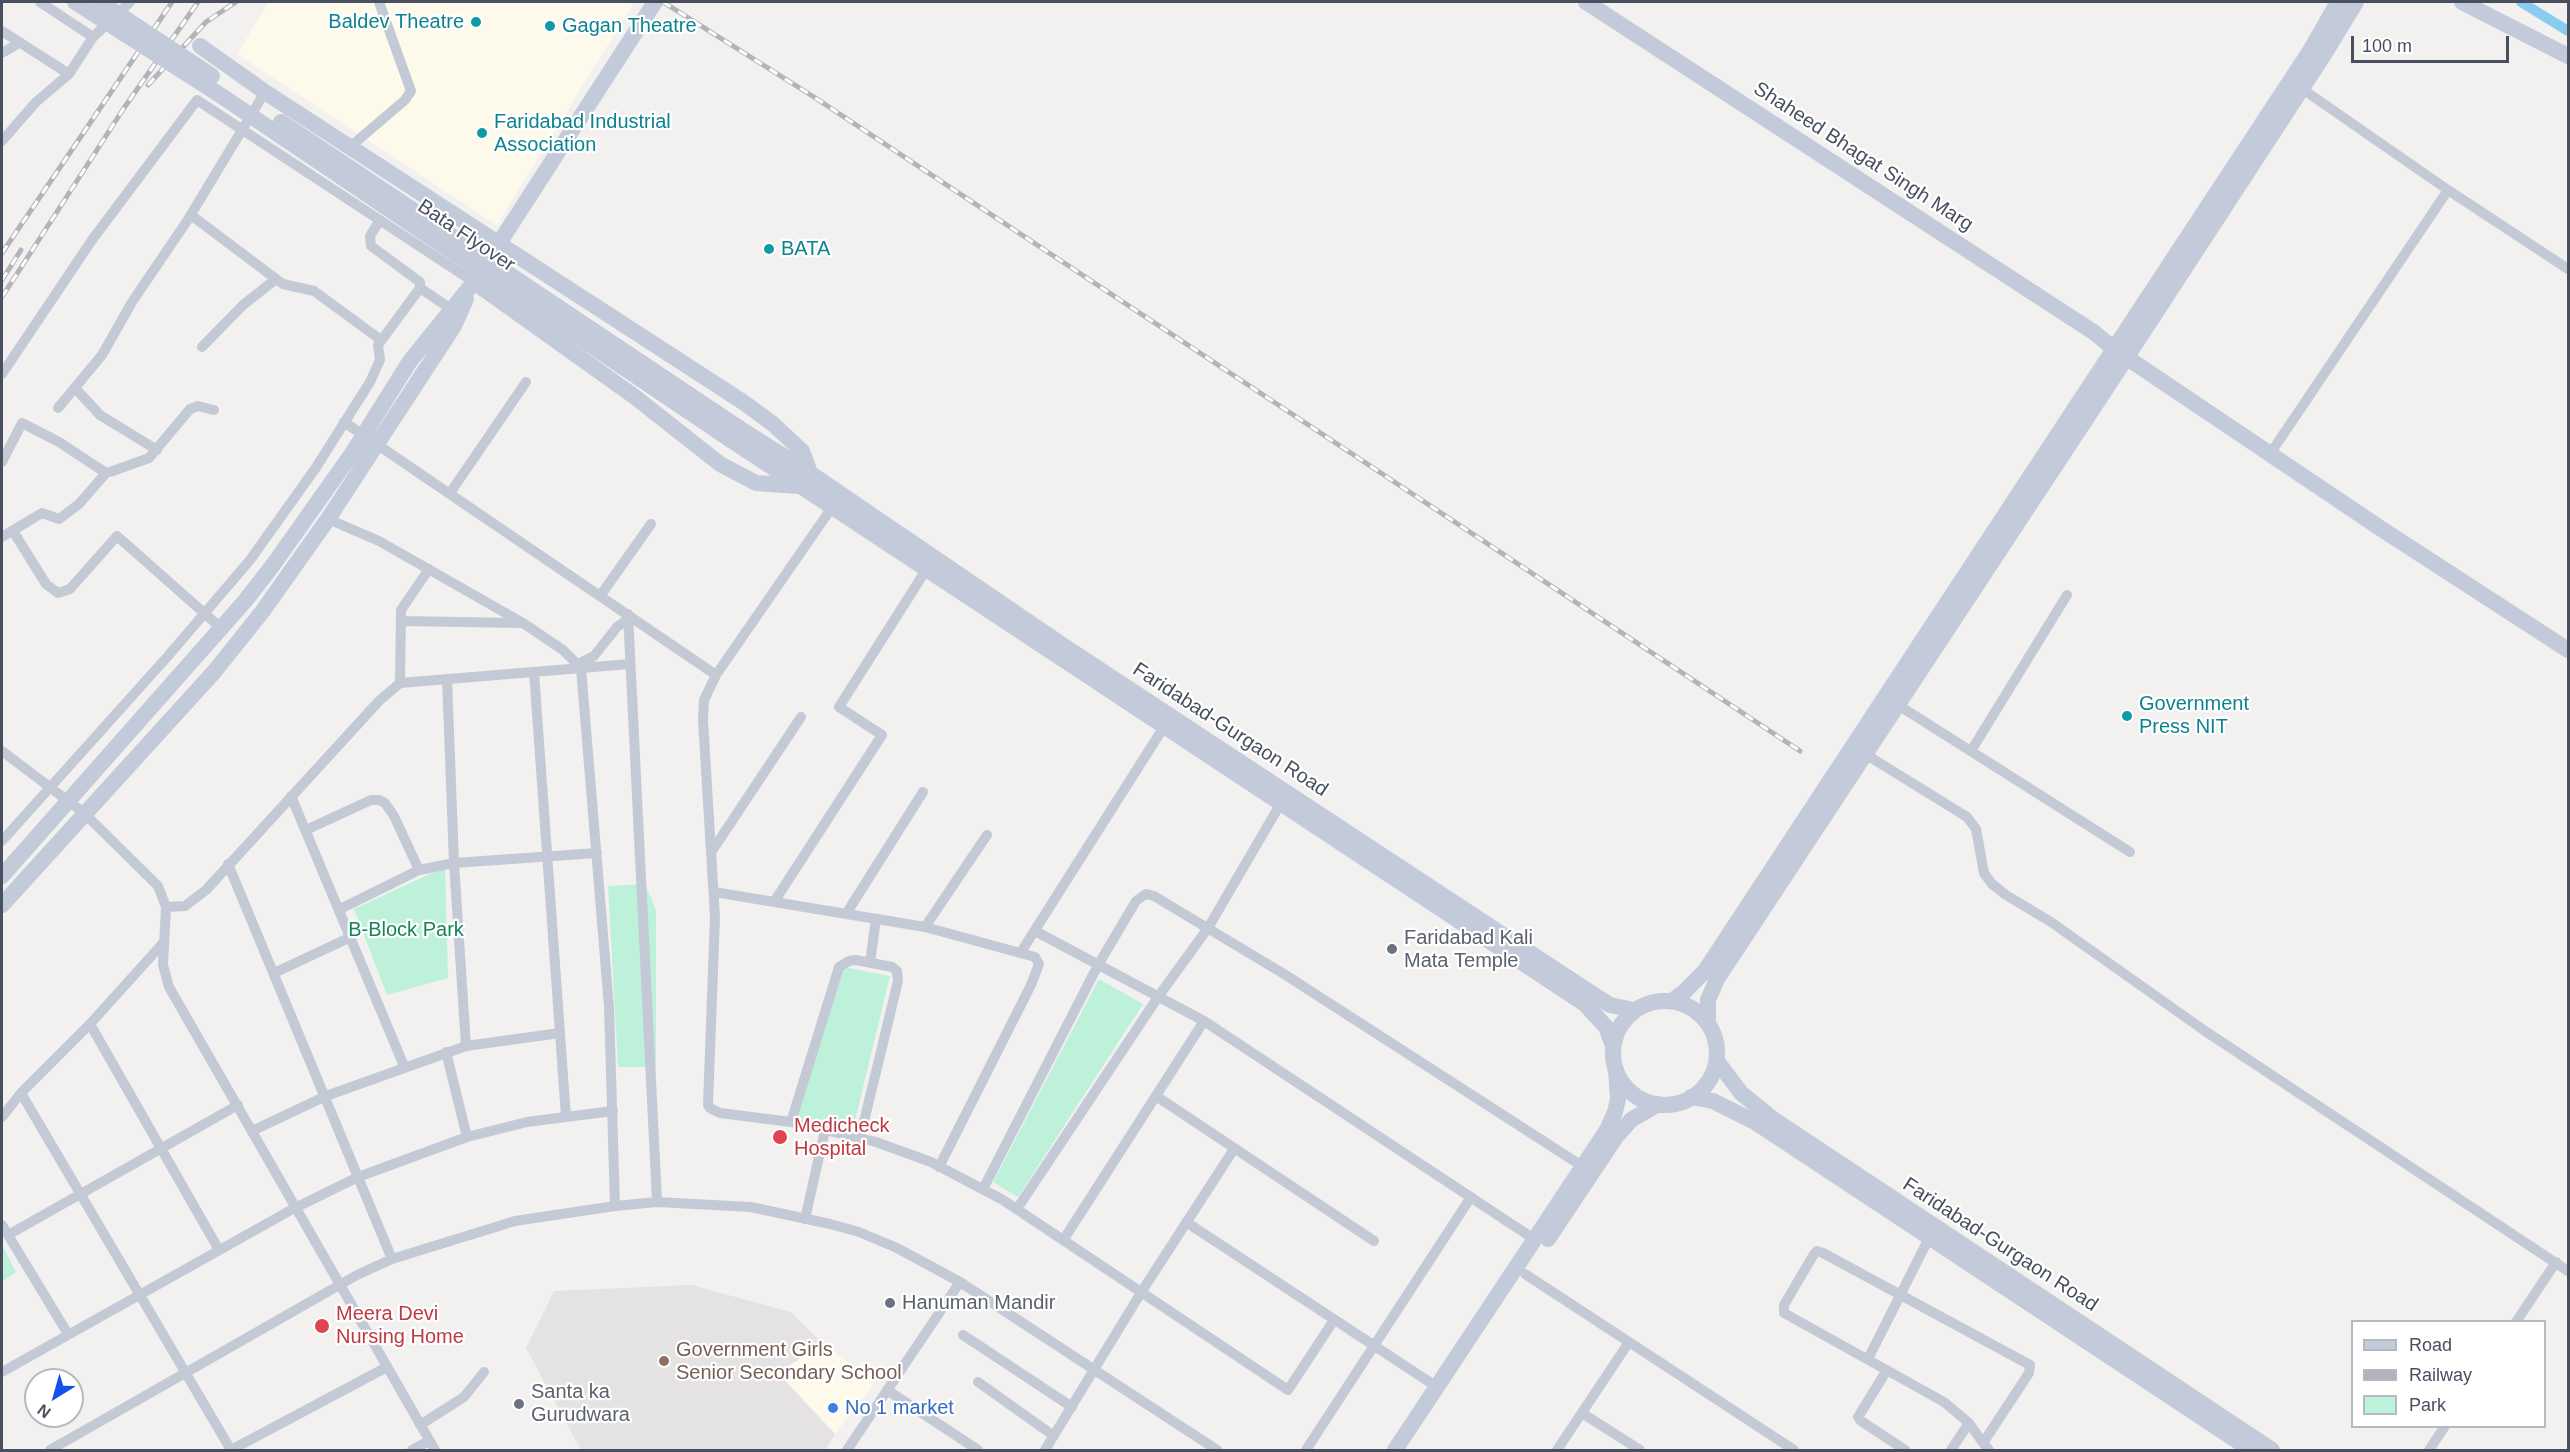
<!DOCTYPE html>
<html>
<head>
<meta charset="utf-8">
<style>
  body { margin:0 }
  #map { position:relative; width:2570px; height:1452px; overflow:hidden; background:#f3f1f0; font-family:Helvetica,sans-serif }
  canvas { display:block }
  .frame { position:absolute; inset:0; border:3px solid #48505f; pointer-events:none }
  .legend { position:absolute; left:2351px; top:1320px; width:195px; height:108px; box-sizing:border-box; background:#fff; border:2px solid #b6b9bf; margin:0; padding:8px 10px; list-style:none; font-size:18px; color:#48505f }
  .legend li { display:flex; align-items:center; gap:12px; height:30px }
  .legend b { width:30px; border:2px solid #b6b9bf }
  .north { position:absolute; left:24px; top:1368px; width:60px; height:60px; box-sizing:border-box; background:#fff; border:2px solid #b6b9bf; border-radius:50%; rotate:217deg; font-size:16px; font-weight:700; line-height:24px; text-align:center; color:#48505f }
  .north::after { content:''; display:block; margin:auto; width:21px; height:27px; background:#1453e9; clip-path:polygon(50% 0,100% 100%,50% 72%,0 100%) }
  .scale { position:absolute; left:2351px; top:36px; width:158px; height:27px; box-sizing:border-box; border:3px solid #48505f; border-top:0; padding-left:8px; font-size:18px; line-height:21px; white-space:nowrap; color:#48505f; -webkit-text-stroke:4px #fff; paint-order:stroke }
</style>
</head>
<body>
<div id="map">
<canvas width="2570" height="1452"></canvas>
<div class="frame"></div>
<ul class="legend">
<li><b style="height:8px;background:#c3cada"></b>Road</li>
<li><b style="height:8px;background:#b2b4bb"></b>Railway</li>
<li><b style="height:16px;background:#bef1d9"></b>Park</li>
</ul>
<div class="north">N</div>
<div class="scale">100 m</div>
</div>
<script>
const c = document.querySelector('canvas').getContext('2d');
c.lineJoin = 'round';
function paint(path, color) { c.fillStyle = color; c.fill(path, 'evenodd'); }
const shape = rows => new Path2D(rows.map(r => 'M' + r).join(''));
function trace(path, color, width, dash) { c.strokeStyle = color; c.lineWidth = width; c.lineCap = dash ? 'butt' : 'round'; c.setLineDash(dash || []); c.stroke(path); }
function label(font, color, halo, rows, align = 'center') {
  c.font = font + ' Helvetica,sans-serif'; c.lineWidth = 4.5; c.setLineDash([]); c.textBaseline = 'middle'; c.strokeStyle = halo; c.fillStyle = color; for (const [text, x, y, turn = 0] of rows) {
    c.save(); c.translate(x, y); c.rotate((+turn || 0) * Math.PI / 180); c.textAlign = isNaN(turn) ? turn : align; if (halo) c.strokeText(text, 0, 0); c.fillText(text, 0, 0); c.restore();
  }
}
paint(shape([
  [269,2,634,2,497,225,237,54],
  [823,1343,874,1383,835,1434,778,1373]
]), '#fdfaeb');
paint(shape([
  [692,1285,790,1312,823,1343,778,1373,835,1434,825,1450,581,1450,526,1348,554,1291]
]), '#e4e2e2');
paint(shape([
  [445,867,448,978,387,995,354,909],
  [645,884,656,910,656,1067,618,1067,608,886],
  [844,967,890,976,853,1129,797,1117],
  [1099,979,1143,1004,1018,1197,993,1182],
  [2,1245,16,1272,2,1282]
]), '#bef1d9');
trace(shape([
  [2521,2,2568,31]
]), '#8accef', 10);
trace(shape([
  [40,2,93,37],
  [2,31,69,74],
  [2,53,19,43],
  [2298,86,2448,190,2568,269],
  [2,141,36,102,69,74,93,37,130,2],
  [350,147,405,100,411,91,379,2],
  [191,215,276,279,283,284,314,291,381,340],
  [420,288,451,309],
  [202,347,243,305,276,279],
  [2,374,92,240,197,100,474,282],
  [75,388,100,415,157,450],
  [58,408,102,355,132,302,187,221,265,92],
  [344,422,716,675],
  [2270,454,2448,190],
  [2,462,22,423,59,442,106,473,110,472,149,458,190,409,198,406,214,410],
  [450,493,526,382],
  [835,503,716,675,704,700,703,720,715,917,708,1105,710,1108,720,1113,791,1122,876,1142,931,1162,1003,1200,1288,1390,1334,1320],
  [328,519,379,541,523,623,563,650,581,668,609,1007,615,1206],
  [13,531,46,584,58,593,70,589,117,536,221,628],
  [2,537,42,513,59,519,79,504,106,473],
  [600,596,651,524],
  [628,614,657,1202],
  [401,621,521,623],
  [578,664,594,656,617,627,628,619],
  [534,672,566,1117],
  [447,679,454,863,466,1046],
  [400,683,401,610,429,569],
  [1898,705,2130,852],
  [2,751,84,813,158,886,166,907,163,965,169,987,435,1450],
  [1971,751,2067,595],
  [1865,754,1967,817,1976,829,1984,873,1992,884,2006,895,2051,922,2205,1031,2568,1271],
  [291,796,404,1066],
  [306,830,371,800,379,800,385,803,394,816,419,870],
  [2,841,168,656,250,560,315,469,370,382,380,360,378,345,420,288,420,282,371,246,370,236,380,220],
  [712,851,801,717],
  [228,864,392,1259],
  [714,892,925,927,1035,957,1039,964,1031,985,939,1167],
  [774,902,882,735,839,707,926,570],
  [166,907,185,906,206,890,379,701,400,683,630,664],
  [340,909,419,870,454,863,597,853],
  [846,914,923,792],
  [925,927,987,835],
  [1035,931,1204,1021,1534,1239],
  [1021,952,1167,722],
  [870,963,876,919],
  [274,973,351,937],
  [90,1024,219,1250],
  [446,1052,467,1137],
  [21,1093,231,1450],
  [1156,1096,1374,1241],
  [2,1117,21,1093,90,1024,164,942],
  [791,1122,839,967,849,961,856,960,892,967,897,971,898,981,860,1138],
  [252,1131,326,1096,466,1046,560,1033],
  [983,1189,1098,965,1136,901,1146,894,1154,896,1284,974,1582,1166],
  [1017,1209,1158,997,1208,928,1281,803],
  [805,1219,825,1130],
  [1186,1222,1437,1387],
  [2,1225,68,1334],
  [8,1235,238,1105],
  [1064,1239,1204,1021],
  [1525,1274,1794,1450],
  [2516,1322,2556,1262],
  [963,1335,1072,1407],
  [1868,1359,1929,1238],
  [1887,1370,1858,1417,1861,1421,1905,1450],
  [2,1372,291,1210,358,1177,467,1137,527,1122,613,1111],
  [978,1382,1054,1436],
  [887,1390,978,1450],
  [1582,1413,1640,1450],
  [420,1425,464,1397,484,1372],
  [1983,1443,2029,1373,2030,1365,1823,1253,1817,1251,1814,1254,1784,1305,1784,1313,1944,1402,1969,1423,1983,1443,1989,1450],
  [50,1450,357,1275,392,1259,515,1221,615,1206,657,1202,751,1207,830,1224,859,1232,897,1248,960,1282,1217,1450],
  [231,1450,387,1367],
  [412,1450,429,1441],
  [847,1450,960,1282],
  [1045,1450,1142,1291,1234,1149],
  [1306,1450,1471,1197],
  [1557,1450,1629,1342],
  [1951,1450,1969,1423],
  [2429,1450,2445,1426]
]), '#c4cad5', 10);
trace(shape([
  [1586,2,2095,333,2114,349,2380,528,2568,650],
  [2462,2,2568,56],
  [200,46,265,92,743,402,773,424,802,451,810,473],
  [474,282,635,397,720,464,756,483,799,486],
  [739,428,810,473,1064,646,1591,993,1610,1005,1634,1010],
  [731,440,1585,1004,1606,1027,1613,1046],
  [2,876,245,601,273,565,353,452,410,361,474,282,655,2],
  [2,905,214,672,262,612,328,519,454,326,466,299],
  [1672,1001,1684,992,1705,971,2310,51,2338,2],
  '1613 1053a52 52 0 1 1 104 0a52 52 0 1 1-104 0Z',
  [1708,1023,1708,1000,1717,979,2115,375,2320,61,2356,2],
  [1717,1061,1741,1093,1773,1119,2272,1450],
  [1691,1097,1713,1101,1755,1122,2251,1450],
  [1548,1239,1616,1137,1631,1120,1658,1104],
  [1395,1450,1607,1130,1615,1112,1618,1099,1616,1069]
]), '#c3cada', 16);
const rail = shape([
  [663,2,814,97,1800,751],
  [148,85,206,22,236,2],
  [2,253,172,2],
  [2,280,21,250],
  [2,297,124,108,198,2]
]);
trace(rail, '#b2b4bb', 5);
trace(rail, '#fff', 3, [9]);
trace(shape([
  [75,2,220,95,731,440],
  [100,2,212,76],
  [281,122,739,428]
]), '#c3cada', 16);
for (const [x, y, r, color] of [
  [476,22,6,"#0f9aa8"],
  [550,26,6,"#0f9aa8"],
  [482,133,6,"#0f9aa8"],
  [769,249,6,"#0f9aa8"],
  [2127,716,6,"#0f9aa8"],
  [1392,949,6,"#6b7280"],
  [780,1137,8,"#e0444e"],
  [890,1303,6,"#6b7280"],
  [322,1326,8,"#e0444e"],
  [664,1361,6,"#8d6e63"],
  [519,1404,6,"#6b7280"],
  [833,1408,6,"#3f7fe0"]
]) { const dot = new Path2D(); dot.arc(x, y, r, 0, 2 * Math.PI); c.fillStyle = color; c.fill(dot); trace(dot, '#fff', 2); }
label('20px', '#0d838f', '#fff', [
  ["Baldev Theatre",464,22,"right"],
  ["Gagan Theatre",562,26],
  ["Faridabad Industrial",494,122],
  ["Association",494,145],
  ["BATA",781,249],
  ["Government",2139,704],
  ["Press NIT",2139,727]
], 'left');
label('20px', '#48505f', '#fff', [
  ["Shaheed Bhagat Singh Marg",1863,157,33],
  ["Bata Flyover",466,236,34],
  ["Faridabad-Gurgaon Road",1230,730,33],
  ["Faridabad-Gurgaon Road",2000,1245,33]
]);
label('20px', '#15845c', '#fff', [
  ["B-Block Park",406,930]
]);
label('20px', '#5b616d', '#fff', [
  ["Faridabad Kali",1404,938],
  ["Mata Temple",1404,961],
  ["Hanuman Mandir",902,1303],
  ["Santa ka",531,1392],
  ["Gurudwara",531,1415]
], 'left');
label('20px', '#be3a42', '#fff', [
  ["Medicheck",794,1126],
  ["Hospital",794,1149],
  ["Meera Devi",336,1314],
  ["Nursing Home",336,1337]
], 'left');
label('20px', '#785e54', '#fff', [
  ["Government Girls",676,1350],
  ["Senior Secondary School",676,1373]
], 'left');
label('20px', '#366cbe', '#fff', [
  ["No 1 market",845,1408]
], 'left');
</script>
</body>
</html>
